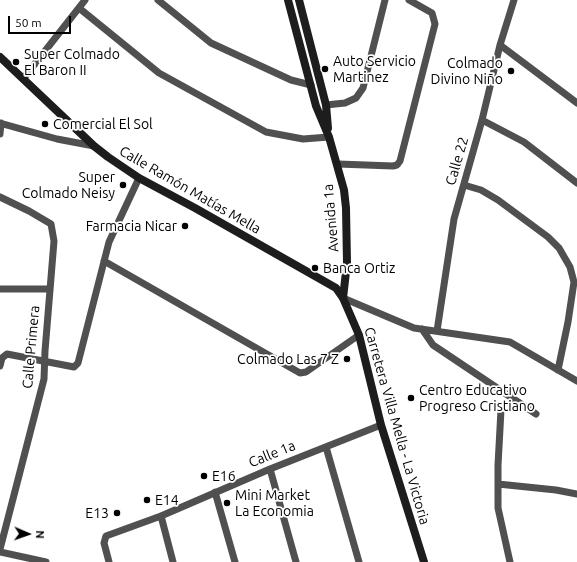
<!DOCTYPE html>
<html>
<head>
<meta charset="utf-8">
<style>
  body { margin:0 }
  #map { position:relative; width:577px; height:562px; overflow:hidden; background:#fff; font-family:Ubuntu,sans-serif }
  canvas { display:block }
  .north { position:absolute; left:8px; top:514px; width:40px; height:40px; -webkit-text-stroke:3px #fff; paint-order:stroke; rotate:92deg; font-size:11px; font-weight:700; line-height:16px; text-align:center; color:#000 }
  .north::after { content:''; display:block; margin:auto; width:14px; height:18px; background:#000; clip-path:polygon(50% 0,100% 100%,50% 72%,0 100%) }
  .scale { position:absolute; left:8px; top:16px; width:63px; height:18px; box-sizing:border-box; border:2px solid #000; border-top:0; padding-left:5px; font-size:12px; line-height:14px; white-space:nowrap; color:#000; -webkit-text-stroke:3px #fff; paint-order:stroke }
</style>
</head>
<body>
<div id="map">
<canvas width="577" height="562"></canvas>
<div class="north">N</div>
<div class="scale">50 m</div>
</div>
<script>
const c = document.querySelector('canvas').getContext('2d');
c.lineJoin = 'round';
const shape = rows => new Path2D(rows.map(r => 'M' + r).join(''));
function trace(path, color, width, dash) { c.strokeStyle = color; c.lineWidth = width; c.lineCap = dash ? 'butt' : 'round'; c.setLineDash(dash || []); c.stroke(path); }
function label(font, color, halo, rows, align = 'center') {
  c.font = font + ' Ubuntu,sans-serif'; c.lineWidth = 3.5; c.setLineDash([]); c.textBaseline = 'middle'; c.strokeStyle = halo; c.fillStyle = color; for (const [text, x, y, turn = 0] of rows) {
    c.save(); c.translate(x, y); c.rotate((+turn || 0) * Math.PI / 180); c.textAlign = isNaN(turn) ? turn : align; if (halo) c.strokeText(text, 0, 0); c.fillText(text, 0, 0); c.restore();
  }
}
trace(shape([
  [158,0,211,43,291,80,311,85],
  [79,8,159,73,266,132,303,139,329,137],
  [500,45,577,103],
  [23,79,85,0],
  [326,105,345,103,356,98,363,88,385,0],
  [482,120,524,142,577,183],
  [0,123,57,139,94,146],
  [0,134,1,123],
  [338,164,393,166,397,165,400,161,435,24,432,13,409,0],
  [464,185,481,190,498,200,548,237,559,248,570,267,574,282,568,322,558,370],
  [0,197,29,211,51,224,54,241,45,351,44,379,0,549],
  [104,261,300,373,306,372,359,335],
  [0,289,49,289],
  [343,298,414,328,510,342,577,381],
  [422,329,433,345,536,414],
  [437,331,454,219,482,120,500,45,514,0],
  [0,366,2,358,7,354,74,367,78,363,109,242,139,178],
  [501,410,498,465,498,508,510,562],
  [326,447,359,562],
  [270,469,296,562],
  [498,484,556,490,577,494],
  [215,492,235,562],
  [161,516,173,562],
  [0,552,46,562],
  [109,562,104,543,106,536,161,516,270,469,381,425]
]), '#505050', 7);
trace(shape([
  [288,0,316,106,329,137,344,190,346,208,347,263,343,298],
  [299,0,326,105,328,128],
  [0,57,94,146,108,157,139,178,195,208,336,288,343,298,359,335,381,425,424,562]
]), '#1d1d1d', 8);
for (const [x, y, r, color] of [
  [16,62,4,"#000"],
  [325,69,4,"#000"],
  [511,71,4,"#000"],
  [45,124,4,"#000"],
  [123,185,4,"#000"],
  [185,226,4,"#000"],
  [315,268,4,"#000"],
  [347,359,4,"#000"],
  [411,398,4,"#000"],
  [204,476,4,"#000"],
  [147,500,4,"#000"],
  [227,503,4,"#000"],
  [117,513,4,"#000"]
]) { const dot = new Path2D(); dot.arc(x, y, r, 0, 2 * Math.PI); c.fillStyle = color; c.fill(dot); trace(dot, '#fff', 1.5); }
label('14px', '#000', '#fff', [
  ["Super Colmado",24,54],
  ["El Baron II",24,70],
  ["Auto Servicio",333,61],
  ["Martinez",333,77],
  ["Colmado",503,63,"right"],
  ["Divino Niño",503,79,"right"],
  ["Comercial El Sol",53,124],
  ["Super",115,177,"right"],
  ["Colmado Neisy",115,193,"right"],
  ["Farmacia Nicar",177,226,"right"],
  ["Banca Ortiz",323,268],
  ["Colmado Las 7 Z",339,359,"right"],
  ["Centro Educativo",419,390],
  ["Progreso Cristiano",419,406],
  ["E16",212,476],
  ["Mini Market",235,495],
  ["La Economia",235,511],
  ["E14",155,500],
  ["E13",109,513,"right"]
], 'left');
label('14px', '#000', '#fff', [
  ["Calle 22",457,161,-74],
  ["Calle Ramón Matías Mella",190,190,30],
  ["Avenida 1a",331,218,-95],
  ["Calle Primera",31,347,-85],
  ["Carretera Villa Mella - La Victoria",397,426,74],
  ["Calle 1a",272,454,-22]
]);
</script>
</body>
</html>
